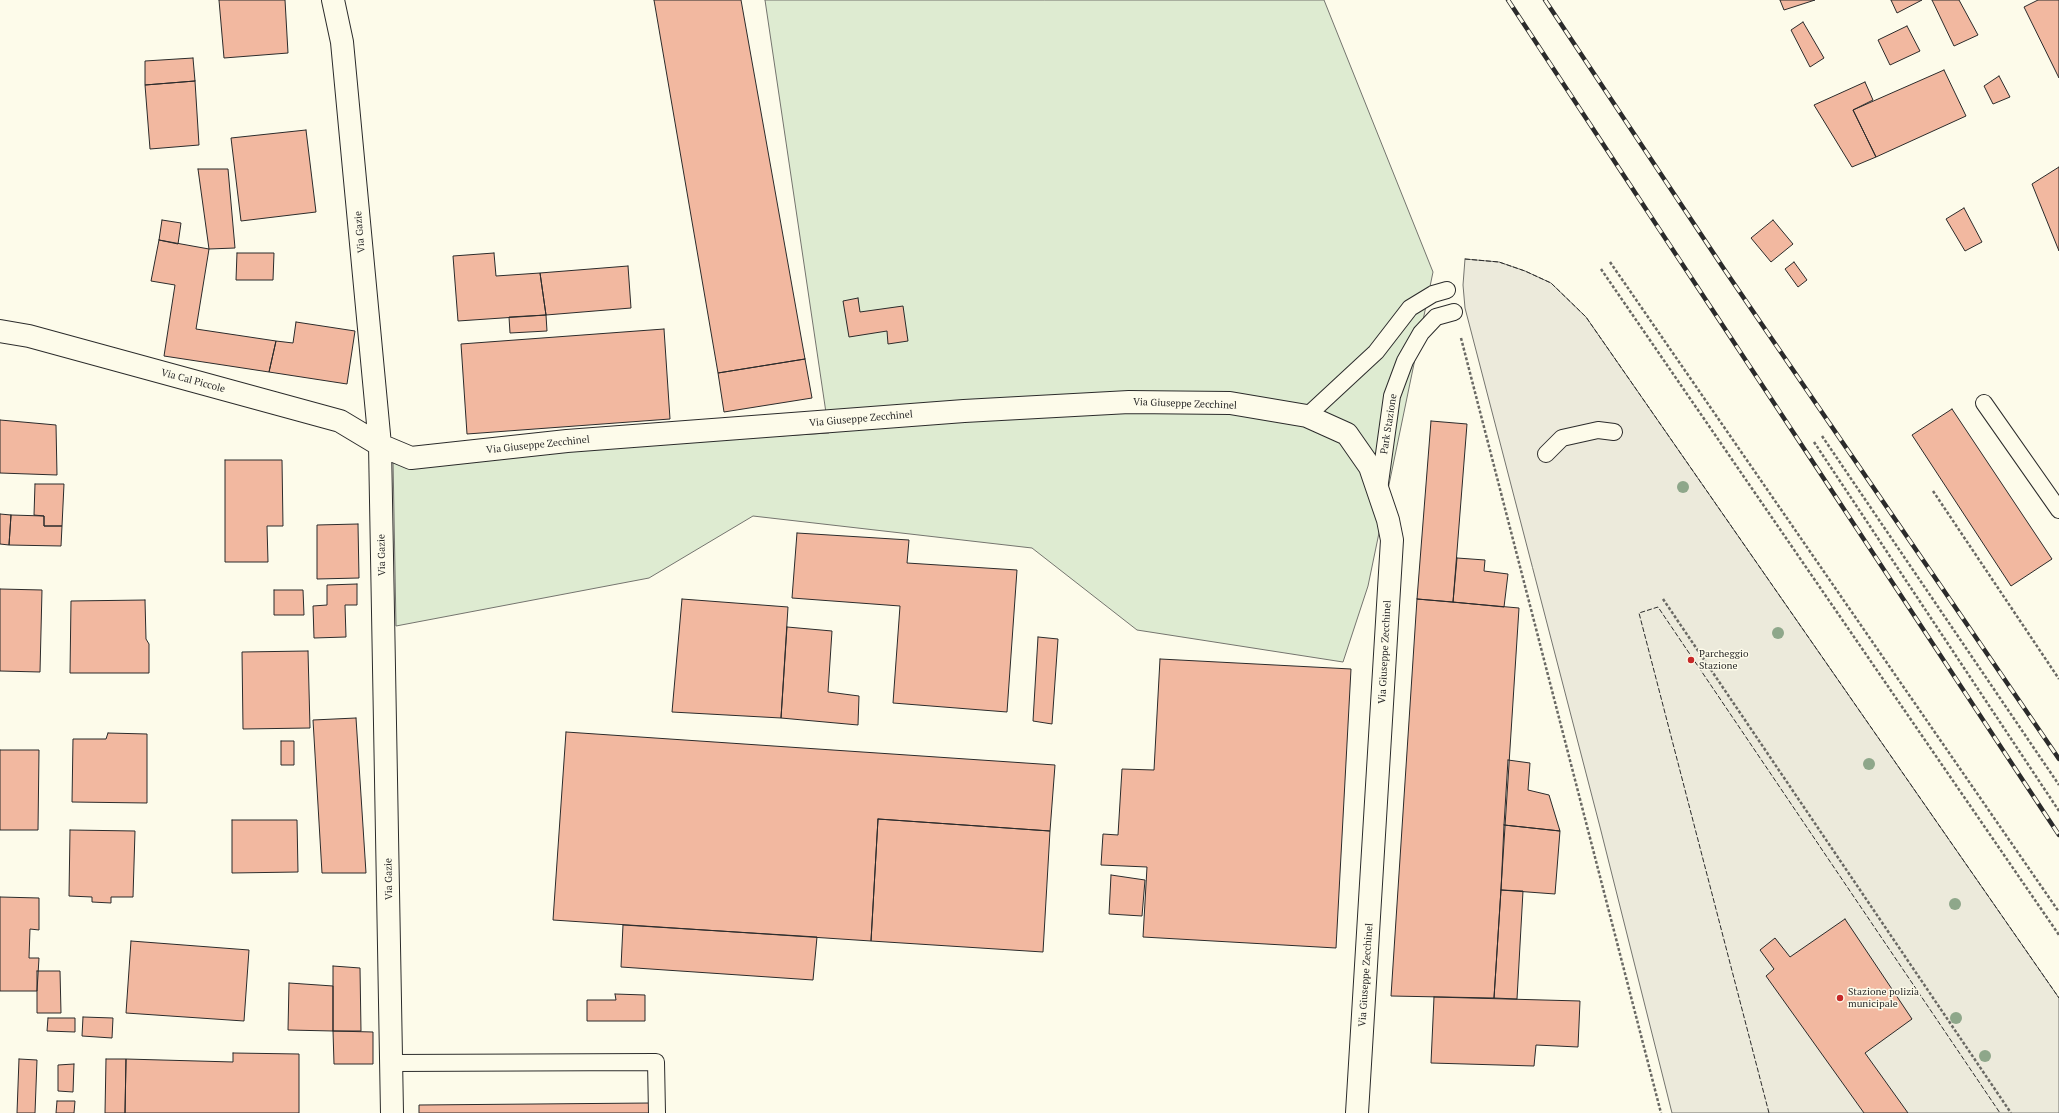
<!DOCTYPE html>
<html>
<head>
<meta charset="utf-8">
<style>
  body { margin:0 }
  canvas { display:block; background:#fdfbea }
</style>
</head>
<body>
<canvas width="2059" height="1113"></canvas>
<script>
const c = document.querySelector('canvas').getContext('2d');
c.lineJoin = 'round';
function paint(path, color) { c.fillStyle = color; c.fill(path, 'evenodd'); }
const shape = rows => new Path2D(rows.map(r => 'M' + r).join(''));
function trace(path, color, width, dash) { c.strokeStyle = color; c.lineWidth = width; c.lineCap = dash ? 'butt' : 'round'; c.setLineDash(dash || []); c.stroke(path); }
function label(font, color, halo, rows, align = 'center') {
  c.font = font + ' "PT Serif",serif'; c.lineWidth = 3; c.setLineDash([]); c.textBaseline = 'middle'; c.strokeStyle = halo; c.fillStyle = color; for (const [text, x, y, turn = 0] of rows) {
    c.save(); c.translate(x, y); c.rotate((+turn || 0) * Math.PI / 180); c.textAlign = isNaN(turn) ? turn : align; if (halo) c.strokeText(text, 0, 0); c.fillText(text, 0, 0); c.restore();
  }
}
const green = shape([
  [765,0,1324,0,1433,272,1368,586,1343,662,1137,630,1032,548,753,516,649,578,396,626,393,459,829,433,765,0]
]);
paint(green, '#deebd1');
trace(green, '#74746e', 1);
const parking = shape([
  [1465,259,1499,262,1525,271,1551,283,1586,317,2059,998,2059,1113,1672,1113,1600,827,1465,308,1463,285,1465,259]
]);
paint(parking, '#eceadb');
trace(parking, '#74746e', 1);
const building = shape([
  [219,0,285,0,288,53,224,58,219,0],
  [654,0,741,0,805,359,718,373,654,0],
  [1780,0,1815,0,1784,10,1780,0],
  [1891,0,1922,0,1897,13,1891,0],
  [1932,0,1959,0,1978,35,1954,46,1932,0],
  [2038,0,2059,0,2059,78,2024,7,2038,0],
  [1803,22,1824,58,1810,67,1791,30,1803,22],
  [1907,26,1920,51,1890,65,1878,40,1907,26],
  [193,58,195,81,145,85,145,61,193,58],
  [1944,70,1966,116,1876,157,1853,110,1944,70],
  [1999,76,2010,97,1993,104,1984,86,1999,76],
  [195,81,199,145,150,149,145,85,195,81],
  [1865,82,1873,100,1853,110,1876,157,1852,167,1814,105,1865,82],
  [306,130,316,212,241,221,231,138,306,130],
  [2059,167,2059,251,2032,184,2059,167],
  [198,169,228,169,235,248,209,249,198,169],
  [1964,208,1982,242,1965,251,1946,219,1964,208],
  [162,220,181,223,178,244,159,240,162,220],
  [1773,220,1793,244,1771,262,1751,238,1773,220],
  [159,240,209,249,196,329,276,341,269,372,164,356,175,285,151,281,159,240],
  [237,253,274,253,273,280,236,280,237,253],
  [494,253,496,276,540,273,546,315,458,321,453,256,494,253],
  [1794,262,1807,280,1798,287,1785,269,1794,262],
  [628,266,631,308,546,315,540,273,628,266],
  [858,298,860,312,903,306,908,341,888,344,887,331,849,337,843,301,858,298],
  [546,315,547,331,510,333,509,317,546,315],
  [296,322,355,331,347,384,269,372,276,341,293,343,296,322],
  [664,329,670,419,467,434,461,344,664,329],
  [805,359,812,398,724,412,718,373,805,359],
  [1952,409,2052,559,2011,586,1912,435,1952,409],
  [0,420,56,425,57,475,0,473,0,420],
  [1431,421,1467,424,1453,602,1417,599,1431,421],
  [225,460,282,460,283,526,267,526,268,562,225,562,225,460],
  [35,484,64,484,62,526,44,526,44,516,34,515,35,484],
  [0,514,11,515,9,545,0,544,0,514],
  [11,515,44,516,44,526,62,526,61,546,9,545,11,515],
  [358,524,359,578,317,579,317,525,358,524],
  [797,533,909,540,907,563,1017,570,1007,712,893,703,900,606,792,598,797,533],
  [1457,558,1485,560,1484,571,1508,574,1504,607,1453,602,1457,558],
  [357,584,357,605,345,605,346,637,314,638,313,606,327,605,327,585,357,584],
  [0,589,42,590,40,672,0,671,0,589],
  [274,590,303,590,304,615,274,615,274,590],
  [682,599,788,607,781,718,672,712,682,599],
  [1417,599,1519,608,1494,998,1391,996,1417,599],
  [145,600,146,639,149,644,149,673,70,673,71,601,145,600],
  [787,627,832,631,828,692,859,696,858,725,781,718,787,627],
  [1038,637,1058,639,1052,724,1033,721,1038,637],
  [308,651,310,728,243,729,242,652,308,651],
  [1160,659,1351,669,1336,948,1143,937,1147,867,1101,865,1103,834,1118,835,1122,769,1154,770,1160,659],
  [356,718,366,873,322,873,313,720,356,718],
  [566,732,1055,765,1050,831,878,819,871,941,553,920,566,732],
  [108,733,147,734,147,803,72,802,73,739,106,739,108,733],
  [281,741,294,741,294,765,281,765,281,741],
  [0,750,39,750,38,830,0,830,0,750],
  [1508,760,1530,763,1528,790,1549,795,1560,831,1504,825,1508,760],
  [878,819,1050,831,1043,952,871,941,878,819],
  [232,820,297,820,298,872,232,873,232,820],
  [1504,825,1560,831,1555,894,1501,890,1504,825],
  [70,830,135,831,133,897,111,897,111,903,92,902,92,897,69,896,70,830],
  [1111,875,1145,880,1142,916,1109,914,1111,875],
  [1501,890,1523,891,1517,999,1494,998,1501,890],
  [0,897,39,898,39,930,30,929,29,958,39,958,37,991,0,991,0,897],
  [1845,919,1912,1019,1865,1053,1908,1113,1864,1113,1766,976,1774,969,1760,950,1775,938,1790,957,1845,919],
  [623,925,817,937,813,980,621,967,623,925],
  [131,941,249,950,244,1021,126,1013,131,941],
  [333,966,360,968,361,1031,333,1031,333,966],
  [37,971,60,971,61,1013,37,1013,37,971],
  [289,983,333,986,333,1031,288,1030,289,983],
  [615,994,645,995,645,1021,587,1021,587,1000,616,1000,615,994],
  [1434,997,1580,1001,1578,1047,1536,1045,1534,1066,1431,1063,1434,997],
  [83,1017,113,1018,112,1038,82,1036,83,1017],
  [48,1018,75,1018,75,1032,47,1031,48,1018],
  [333,1031,373,1032,373,1064,334,1064,333,1031],
  [233,1053,299,1054,299,1113,125,1113,126,1059,233,1062,233,1053],
  [19,1059,37,1060,35,1113,17,1113,19,1059],
  [106,1059,126,1059,125,1113,105,1113,106,1059],
  [74,1064,73,1092,58,1091,58,1065,74,1064],
  [57,1101,75,1101,74,1113,56,1113,57,1101],
  [651,1103,651,1113,419,1113,419,1105,651,1103]
]);
paint(building, '#f2b8a0');
trace(building, '#2b2b2b', 1);
const service = shape([
  [1984,403,2059,510],
  [1307,416,1376,352,1410,308,1433,294,1447,290],
  [1546,454,1562,438,1598,430,1614,432],
  [1379,490,1392,396,1405,361,1421,333,1436,317,1454,312],
  [392,1063,656,1062,657,1113]
]);
const minor = shape([
  [333,0,342,42,380,445,392,1113],
  [0,331,29,336,340,421,380,445,411,458,567,441,964,411,1129,402,1230,403,1307,416,1347,434,1370,467,1388,520,1392,540,1357,1113]
]);
trace(service, '#2b2b2b', 18);
trace(minor, '#2b2b2b', 24);
trace(shape([
  [1610,262,2059,912],
  [1601,269,2059,935],
  [1461,338,1661,1113],
  [1822,436,2059,785],
  [1814,442,2059,811],
  [1933,491,2059,679],
  [1663,599,2011,1113]
]), '#6a6964', 2.5, [3, 2]);
trace(service, '#fdfbea', 16);
trace(minor, '#fdfbea', 22);
const rail = shape([
  [1508,0,2059,835],
  [1545,0,1724,269,2059,759]
]);
trace(rail, '#2b2b2b', 4.5);
trace(rail, '#fdfbea', 3, [9]);
trace(shape([
  [1465,259,1499,262,1525,271,1551,283,1586,317,2059,998],
  [1769,1113,1639,613,1658,607,2000,1113]
]), '#2b2b2b', 1, [5, 2]);
c.fillStyle = '#8ea78a';
for (const [x, y] of [
  [1683,487],
  [1778,633],
  [1869,764],
  [1955,904],
  [1956,1018],
  [1985,1056]
]) { c.beginPath(); c.arc(x, y, 6, 0, 2 * Math.PI); c.fill(); }
for (const [x, y, r, color] of [
  [1691,660,4,"#c62828"],
  [1840,998,4,"#c62828"]
]) { const dot = new Path2D(); dot.arc(x, y, r, 0, 2 * Math.PI); c.fillStyle = color; c.fill(dot); trace(dot, '#fdfbea', 1.5); }
label('10px', '#2b2b2b', '#fdfbea', [
  ["Via Gazie",360,232,-95],
  ["Via Cal Piccole",193,381,15],
  ["Via Giuseppe Zecchinel",1185,404,2],
  ["Via Giuseppe Zecchinel",861,419,-5],
  ["Park Stazione",1389,424,-81],
  ["Via Giuseppe Zecchinel",538,445,-6],
  ["Via Gazie",382,555,-91],
  ["Via Giuseppe Zecchinel",1385,652,-87],
  ["Via Gazie",389,879,-91],
  ["Via Giuseppe Zecchinel",1366,975,-86]
]);
label('10px', '#2b2b2b', '#fdfbea', [
  ["Parcheggio",1699,654],
  ["Stazione",1699,666],
  ["Stazione polizia",1848,992],
  ["municipale",1848,1004]
], 'left');
</script>
</body>
</html>
